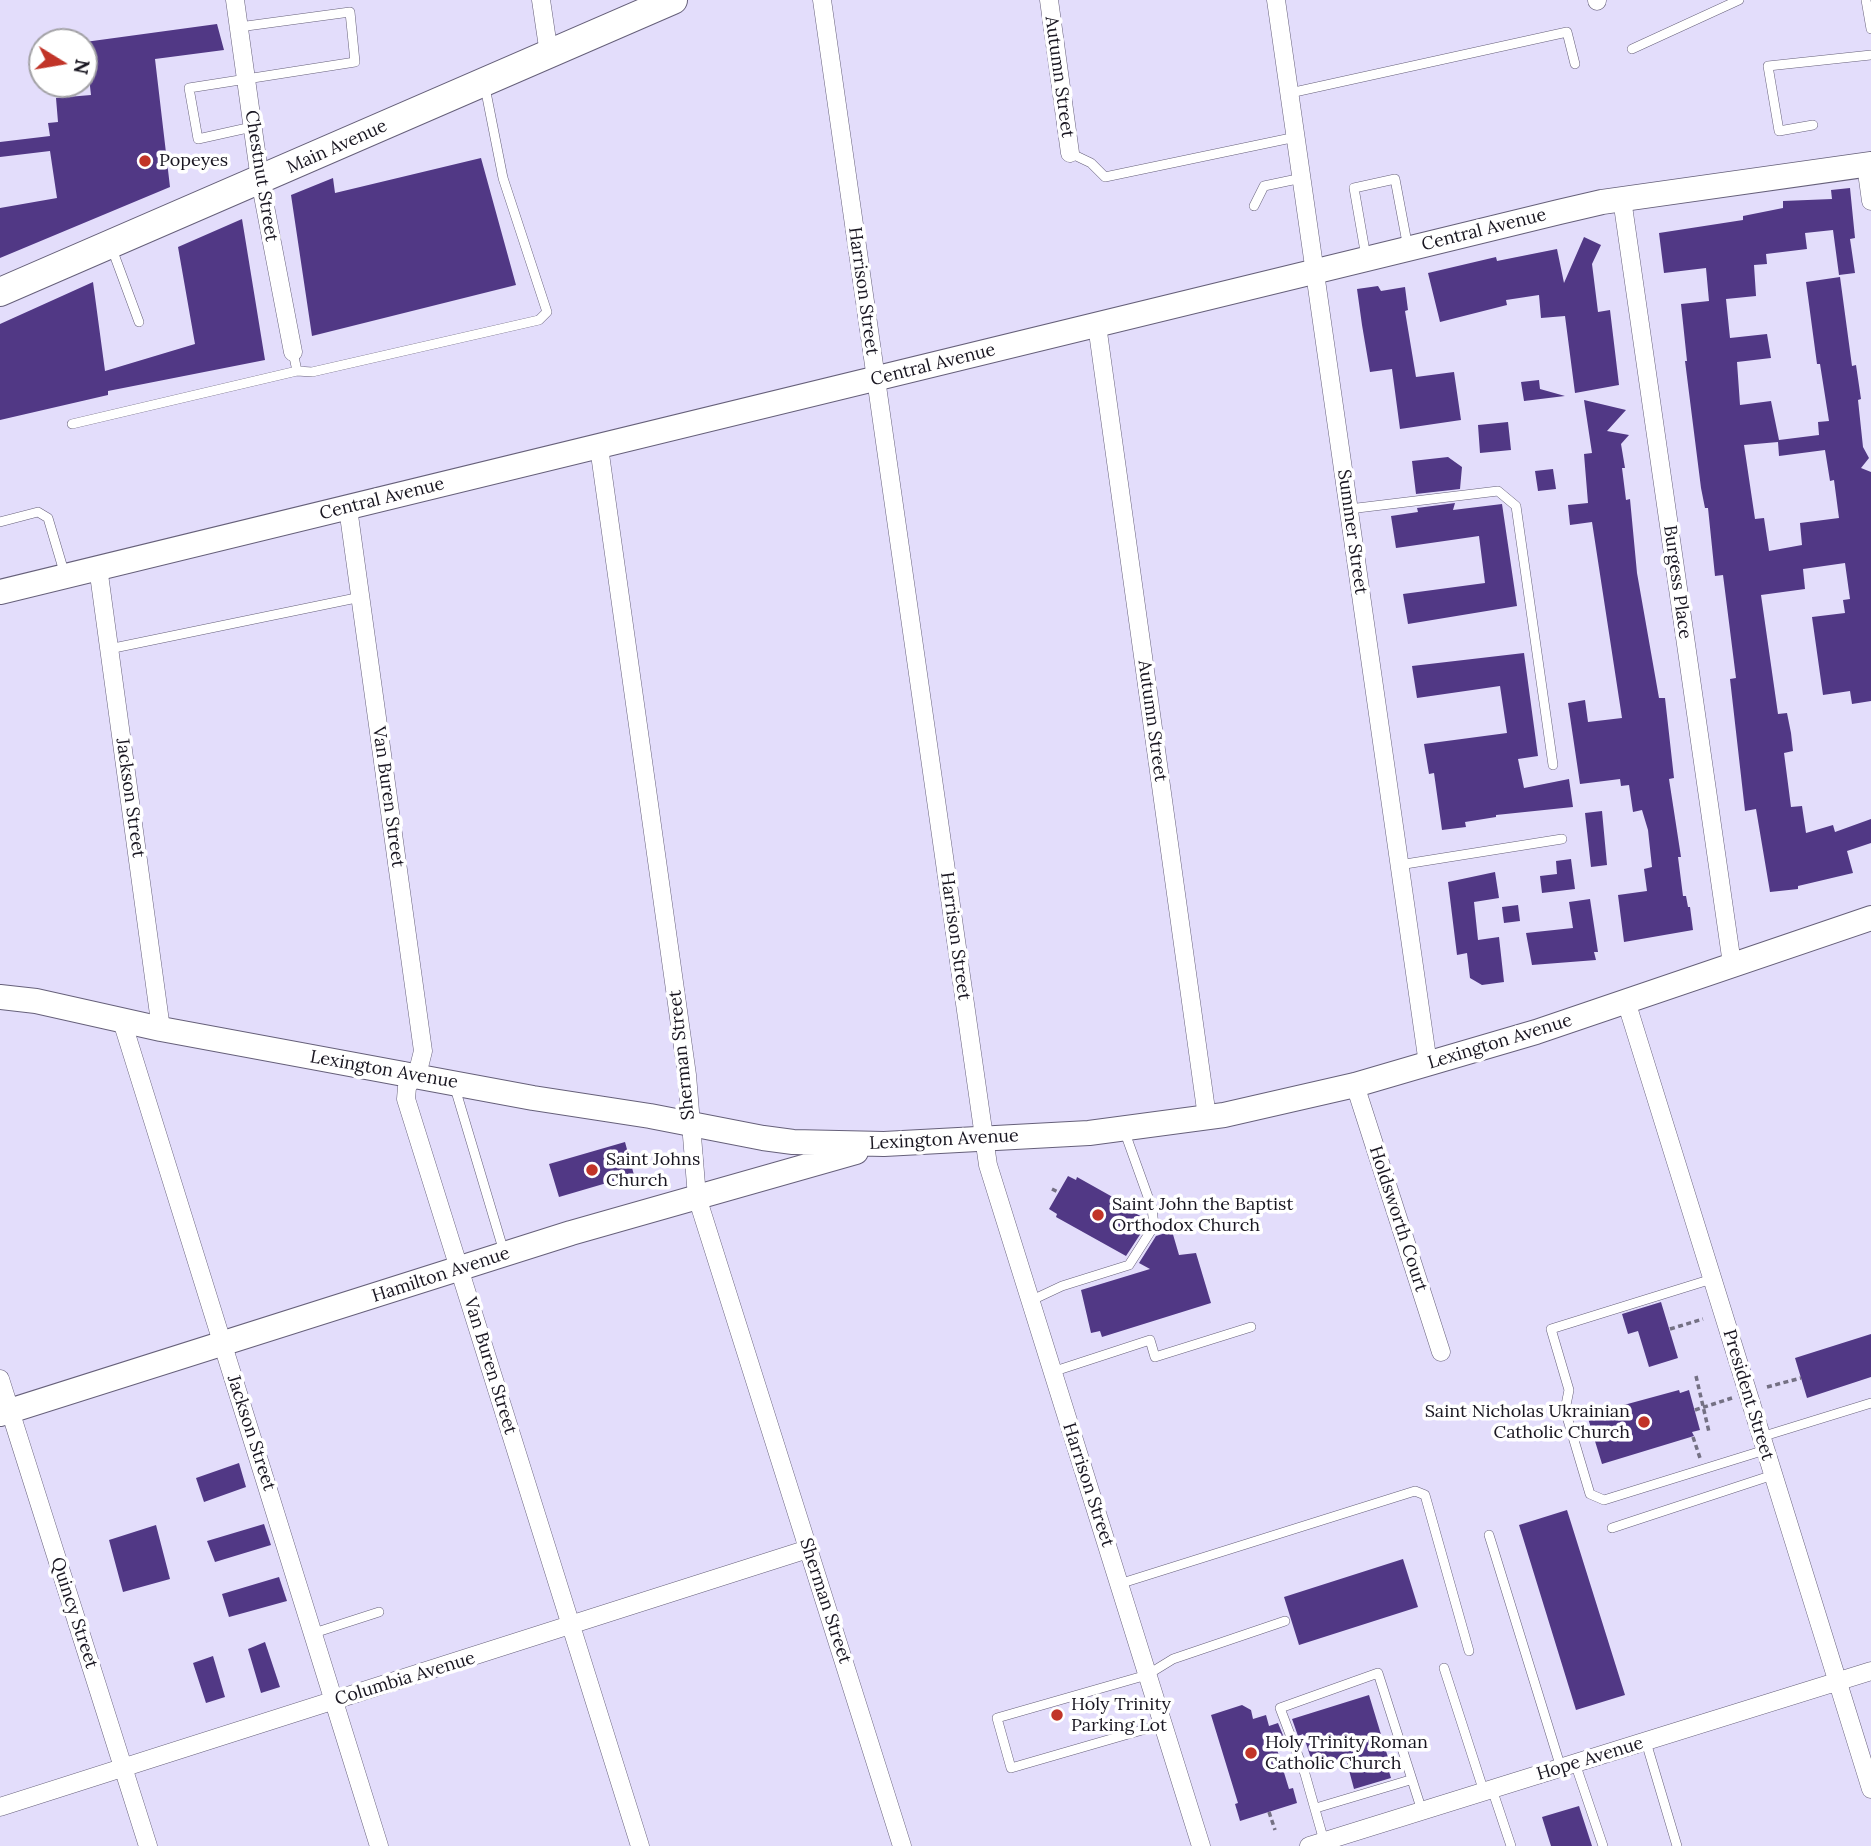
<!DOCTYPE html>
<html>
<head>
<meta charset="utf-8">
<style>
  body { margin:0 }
  #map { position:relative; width:1871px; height:1846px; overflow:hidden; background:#e3ddfb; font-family:Lora,serif }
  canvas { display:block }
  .north { position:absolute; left:28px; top:28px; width:70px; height:70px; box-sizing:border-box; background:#fff; border:2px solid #a3a2a6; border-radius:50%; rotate:101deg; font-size:19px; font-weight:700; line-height:28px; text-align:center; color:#191621 }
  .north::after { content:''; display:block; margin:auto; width:24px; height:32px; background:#c13428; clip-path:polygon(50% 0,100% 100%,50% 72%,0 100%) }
</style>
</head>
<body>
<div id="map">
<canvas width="1871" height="1846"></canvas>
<div class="north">N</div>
</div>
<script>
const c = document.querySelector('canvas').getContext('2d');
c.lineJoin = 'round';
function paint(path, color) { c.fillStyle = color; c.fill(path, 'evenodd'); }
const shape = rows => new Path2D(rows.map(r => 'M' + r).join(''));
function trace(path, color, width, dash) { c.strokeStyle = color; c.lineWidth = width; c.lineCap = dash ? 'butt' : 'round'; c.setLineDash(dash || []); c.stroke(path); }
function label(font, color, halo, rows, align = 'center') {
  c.font = font + ' Lora,serif'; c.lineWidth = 7; c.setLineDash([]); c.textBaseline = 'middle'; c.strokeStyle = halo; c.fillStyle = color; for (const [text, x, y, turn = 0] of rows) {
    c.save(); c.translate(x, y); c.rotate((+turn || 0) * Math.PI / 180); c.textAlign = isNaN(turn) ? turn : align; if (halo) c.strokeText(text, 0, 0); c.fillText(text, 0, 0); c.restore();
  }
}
paint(shape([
  [217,24,224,50,155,59,170,187,0,258,0,208,57,198,50,151,0,157,0,142,50,136,48,123,58,122,56,98,91,95,85,42],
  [481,158,516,285,312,336,291,195,333,178,335,193],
  [1850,188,1855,238,1850,239,1855,273,1839,275,1833,230,1805,233,1807,249,1766,254,1767,264,1754,265,1756,296,1726,299,1730,338,1767,334,1771,358,1737,362,1740,405,1771,401,1779,440,1819,435,1818,422,1829,421,1820,364,1817,364,1806,282,1840,277,1852,366,1856,365,1861,399,1858,400,1863,447,1869,458,1861,468,1871,472,1871,701,1852,704,1850,691,1823,695,1812,617,1845,613,1843,600,1850,599,1845,563,1803,569,1805,589,1761,595,1778,714,1787,713,1791,733,1793,751,1784,753,1791,807,1802,806,1806,833,1833,825,1835,832,1871,819,1871,843,1847,851,1853,873,1798,886,1798,889,1770,892,1756,809,1745,811,1730,679,1736,678,1723,575,1715,576,1708,508,1705,508,1701,488,1685,361,1687,361,1681,304,1709,301,1706,268,1664,273,1659,233,1743,220,1743,216,1783,208,1783,201,1832,199,1831,190],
  [1778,442,1779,456,1825,450,1830,481,1834,480,1839,518,1800,523,1802,545,1769,551,1764,518,1755,519,1744,445],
  [242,219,265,360,108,391,108,395,0,420,0,324,93,282,105,371,195,344,178,247],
  [1584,237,1601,245,1592,264,1598,312,1610,310,1619,385,1575,393,1565,316,1541,318,1539,295,1506,300,1507,305,1440,322,1428,273,1496,257,1497,261,1557,249,1564,283],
  [1378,286,1381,291,1405,287,1408,310,1405,311,1416,377,1454,372,1461,420,1400,429,1392,369,1370,372,1362,325,1357,289],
  [1539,380,1540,389,1565,396,1524,401,1521,382],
  [1584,400,1626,410,1607,431,1629,435,1621,444,1625,468,1622,468,1626,500,1630,499,1637,573,1659,698,1665,698,1674,778,1669,779,1681,857,1678,857,1683,896,1686,896,1688,907,1690,907,1693,930,1624,942,1618,895,1647,891,1644,869,1652,867,1648,830,1642,810,1633,812,1629,785,1621,786,1620,779,1580,784,1568,703,1585,700,1588,722,1622,718,1592,522,1570,525,1568,505,1588,503,1584,454,1592,453],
  [1508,422,1511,450,1480,453,1478,425],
  [1448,457,1462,467,1460,489,1416,494,1412,461],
  [1553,469,1556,489,1538,491,1535,471],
  [1455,503,1453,510,1502,504,1517,606,1408,624,1403,594,1485,583,1479,536,1396,548,1391,516,1418,512,1417,508],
  [1524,653,1538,756,1518,759,1524,788,1569,779,1573,807,1496,815,1496,817,1465,822,1466,827,1442,830,1434,773,1429,774,1424,744,1507,733,1500,686,1417,698,1412,666],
  [1602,811,1607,865,1591,867,1585,813],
  [1571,859,1575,889,1542,893,1540,876,1557,874,1556,861],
  [1495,872,1499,898,1474,902,1478,940,1499,937,1504,982,1482,985,1470,978,1467,953,1457,955,1448,882],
  [1590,899,1598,952,1594,952,1596,960,1532,965,1526,933,1573,928,1569,902],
  [1518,905,1520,921,1504,923,1502,907],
  [625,1142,634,1175,559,1197,549,1164],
  [1068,1176,1076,1180,1077,1177,1134,1209,1133,1212,1146,1219,1147,1224,1126,1256,1056,1217,1057,1214,1049,1209],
  [1172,1231,1179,1255,1196,1253,1211,1303,1102,1337,1100,1331,1091,1333,1081,1290,1150,1269,1139,1263,1156,1236],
  [1661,1302,1678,1358,1649,1367,1638,1331,1628,1334,1622,1314],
  [1871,1334,1871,1377,1807,1398,1795,1358],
  [1679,1390,1680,1393,1689,1390,1700,1430,1692,1432,1694,1436,1602,1464,1587,1415],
  [239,1463,246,1487,204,1502,196,1478],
  [1567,1510,1625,1695,1576,1710,1519,1525],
  [264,1524,271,1545,215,1562,207,1541],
  [156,1525,170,1579,123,1592,109,1540],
  [1403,1559,1418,1607,1299,1645,1284,1597],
  [279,1577,287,1601,229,1617,222,1594],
  [265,1642,280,1687,261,1693,248,1649],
  [213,1656,225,1697,206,1703,193,1663],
  [1369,1695,1390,1764,1387,1765,1391,1778,1354,1789,1346,1759,1314,1768,1303,1734,1298,1736,1292,1719],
  [1242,1705,1251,1710,1253,1719,1266,1715,1269,1726,1278,1723,1285,1740,1275,1743,1289,1789,1293,1788,1297,1803,1240,1821,1235,1804,1238,1803,1211,1715],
  [1579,1806,1592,1846,1551,1846,1542,1817]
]), '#513885');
const service = shape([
  [1866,0,1871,29],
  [239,27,350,12,355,62,189,88,198,139,252,127],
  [1632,49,1739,0],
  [1290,93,1567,32,1575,64],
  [1813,125,1779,131,1768,66,1871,55],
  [1070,153,1091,163,1105,177,1296,137],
  [1254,206,1264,186,1302,178],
  [111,246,139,322],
  [1366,257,1354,188,1395,179,1408,248],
  [293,352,297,371,312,372,539,320,547,312,503,178,485,87],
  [72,424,297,371],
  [1349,509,1498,491,1516,506,1553,765],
  [0,522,38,512,48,518,65,575],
  [109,649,361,597],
  [1399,865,1562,839],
  [455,1088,504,1252],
  [1712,1279,1551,1329,1569,1390,1565,1410,1590,1494,1604,1500,1765,1450],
  [1030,1301,1062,1286,1129,1265,1154,1226,1152,1208,1124,1130],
  [1052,1372,1150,1340,1155,1357,1251,1327],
  [1761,1437,1871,1403],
  [1612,1528,1773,1475],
  [1489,1535,1561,1768],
  [1119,1584,1415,1491,1425,1495,1469,1651],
  [314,1633,379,1612],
  [1444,1668,1484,1792],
  [1163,1724,1011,1768,997,1718,1147,1675,1173,1659,1285,1621],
  [1646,1742,1677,1846],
  [1575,1763,1603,1846],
  [1492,1789,1511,1846],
  [1316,1808,1410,1780],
  [1324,1841,1305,1774,1280,1708,1378,1673,1422,1811]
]);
const minor = shape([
  [235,0,260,180,293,352],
  [541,0,549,54],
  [822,0,988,1165,1201,1846],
  [1049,0,1070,153],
  [1276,0,1428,1064],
  [1597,0,1597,1],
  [1866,165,1871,201],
  [1622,199,1732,964],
  [1097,325,1207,1117],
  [599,447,687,1075,697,1197,902,1846],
  [348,508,423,1051,419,1067,407,1087,406,1099,640,1846],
  [98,567,161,1029],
  [1626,1001,1871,1789],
  [122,1021,379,1846],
  [1355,1085,1441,1352],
  [0,1379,148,1846],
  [0,1807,808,1549],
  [1309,1846,1871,1671]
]);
const secondary = shape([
  [0,592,1559,212,1602,202,1871,164],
  [0,997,36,1001,161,1029,533,1098,650,1116,763,1138,793,1142,884,1144,1089,1133,1224,1115,1355,1085,1536,1032,1871,918],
  [0,1414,571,1233,856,1152]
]);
const primary = shape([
  [0,292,673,0]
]);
trace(service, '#66607a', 10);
trace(minor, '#66607a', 19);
trace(secondary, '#66607a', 26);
trace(primary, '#66607a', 30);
trace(shape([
  [1052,1189,1058,1192],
  [1670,1329,1703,1319],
  [1696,1376,1709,1432],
  [1767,1387,1801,1378],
  [1695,1410,1732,1398],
  [1693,1437,1700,1458],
  [1269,1812,1275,1830]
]), '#747083', 3.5, [5, 3.5]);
trace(service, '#fff', 9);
trace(minor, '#fff', 18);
trace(secondary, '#fff', 24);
trace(primary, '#fff', 28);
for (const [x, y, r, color] of [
  [145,161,7,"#c13428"],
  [592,1170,7,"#c13428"],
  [1098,1215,7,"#c13428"],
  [1644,1422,7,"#c13428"],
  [1057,1715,7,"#c13428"],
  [1251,1753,7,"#c13428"]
]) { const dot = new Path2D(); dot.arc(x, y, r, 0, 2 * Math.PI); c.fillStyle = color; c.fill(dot); trace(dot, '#fff', 2.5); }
label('18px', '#191621', '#fff', [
  ["Autumn Street",1059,77,82],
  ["Main Avenue",337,147,-24],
  ["Chestnut Street",261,176,81],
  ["Central Avenue",1484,230,-14],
  ["Harrison Street",863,291,82],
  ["Central Avenue",933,365,-14],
  ["Central Avenue",382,499,-14],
  ["Summer Street",1352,532,82],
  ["Burgess Place",1677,582,82],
  ["Autumn Street",1152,721,82],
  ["Van Buren Street",388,797,82],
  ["Jackson Street",130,798,82],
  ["Harrison Street",955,936,82],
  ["Lexington Avenue",1500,1042,-17],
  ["Sherman Street",682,1055,-96],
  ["Lexington Avenue",384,1070,10],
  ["Lexington Avenue",944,1140,-3],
  ["Holdsworth Court",1398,1219,72],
  ["Hamilton Avenue",441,1275,-18],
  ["Van Buren Street",490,1366,73],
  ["President Street",1748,1395,73],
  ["Jackson Street",251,1433,72],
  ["Harrison Street",1088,1485,72],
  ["Sherman Street",825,1601,72],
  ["Quincy Street",74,1613,72],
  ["Columbia Avenue",405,1679,-17],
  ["Hope Avenue",1590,1759,-17]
]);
label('18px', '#191621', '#fff', [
  ["Popeyes",159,161],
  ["Saint Johns",606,1160],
  ["Church",606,1181],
  ["Saint John the Baptist",1112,1205],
  ["Orthodox Church",1112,1226],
  ["Saint Nicholas Ukrainian",1630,1412,"right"],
  ["Catholic Church",1630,1433,"right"],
  ["Holy Trinity",1071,1705],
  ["Parking Lot",1071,1726],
  ["Holy Trinity Roman",1265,1743],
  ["Catholic Church",1265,1764]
], 'left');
</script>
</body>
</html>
